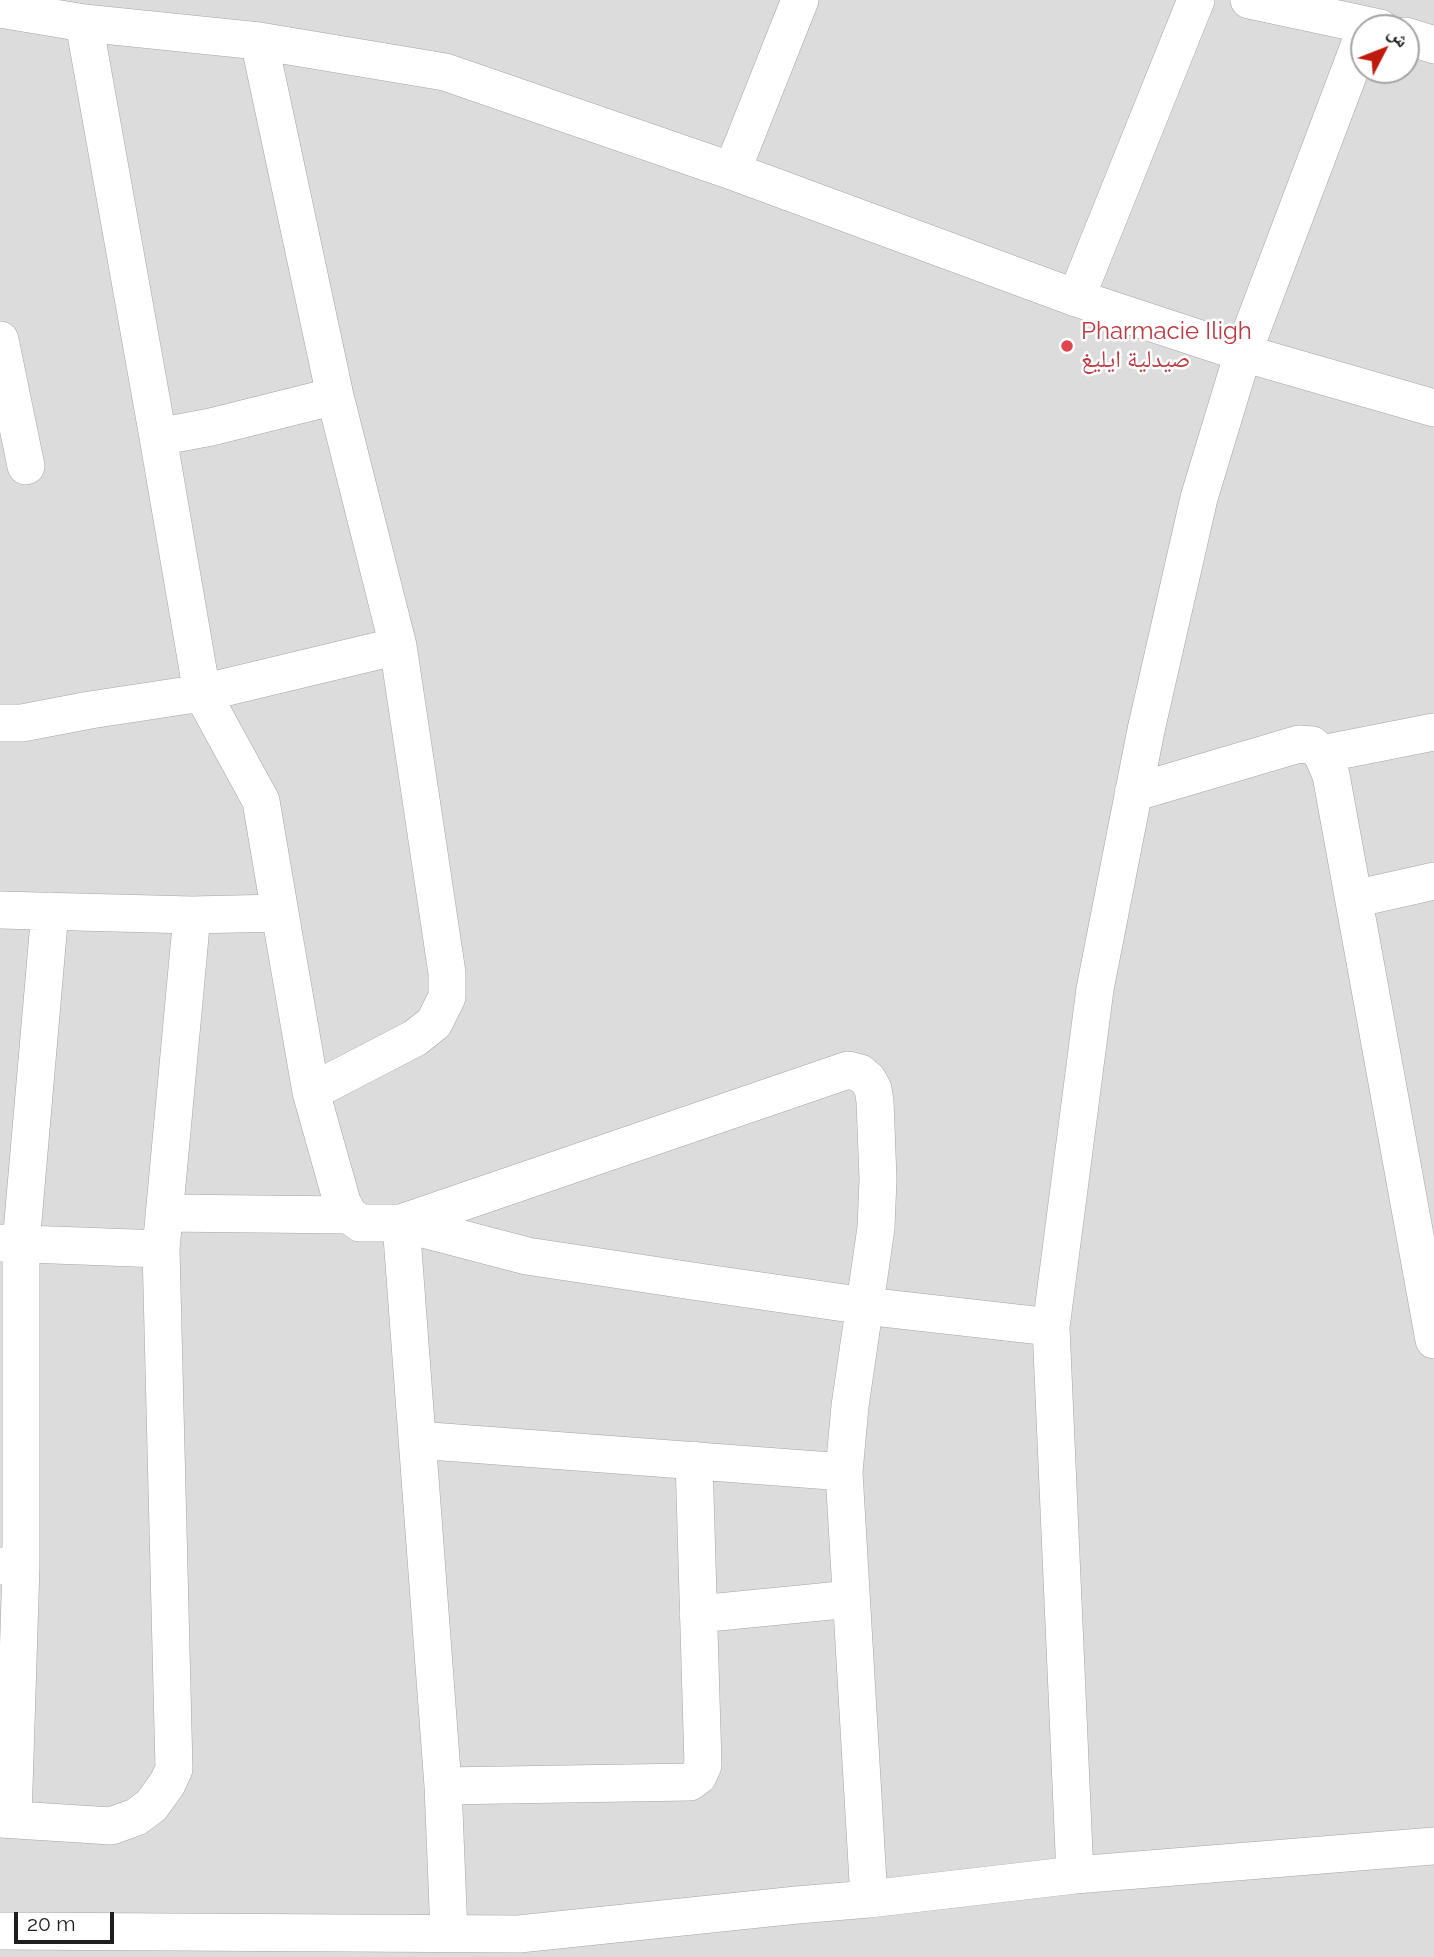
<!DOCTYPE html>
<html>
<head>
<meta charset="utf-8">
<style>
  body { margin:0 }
  #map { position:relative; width:1434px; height:1957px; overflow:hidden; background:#efece5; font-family:Raleway,"Noto Naskh Arabic",sans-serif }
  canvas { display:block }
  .north { position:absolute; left:1350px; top:14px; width:70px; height:70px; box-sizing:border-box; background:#fff; border:2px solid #a5a5a5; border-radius:50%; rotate:48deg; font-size:19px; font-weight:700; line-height:28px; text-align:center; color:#1e1e1e }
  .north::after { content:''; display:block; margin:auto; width:24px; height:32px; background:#c0190d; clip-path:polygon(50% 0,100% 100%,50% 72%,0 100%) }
  .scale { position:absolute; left:14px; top:1912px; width:100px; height:32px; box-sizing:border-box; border:4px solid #1e1e1e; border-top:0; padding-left:9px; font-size:21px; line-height:24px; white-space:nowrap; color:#1e1e1e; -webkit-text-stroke:5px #fff; paint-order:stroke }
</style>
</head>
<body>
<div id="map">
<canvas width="1434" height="1957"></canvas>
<div class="north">ش</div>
<div class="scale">20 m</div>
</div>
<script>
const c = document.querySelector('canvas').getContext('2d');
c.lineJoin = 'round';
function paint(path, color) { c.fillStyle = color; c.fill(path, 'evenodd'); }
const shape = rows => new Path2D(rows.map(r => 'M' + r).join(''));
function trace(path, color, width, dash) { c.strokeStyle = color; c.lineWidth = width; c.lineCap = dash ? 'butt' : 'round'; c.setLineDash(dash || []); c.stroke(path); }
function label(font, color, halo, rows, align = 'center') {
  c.font = font + ' Raleway,"Noto Naskh Arabic",sans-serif'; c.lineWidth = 5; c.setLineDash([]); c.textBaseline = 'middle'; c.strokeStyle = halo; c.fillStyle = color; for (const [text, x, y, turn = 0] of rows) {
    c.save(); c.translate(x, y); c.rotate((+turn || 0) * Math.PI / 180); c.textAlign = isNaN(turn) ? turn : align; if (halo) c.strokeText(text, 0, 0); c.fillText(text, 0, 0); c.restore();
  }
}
paint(shape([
  [0,0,1434,0,1434,1957,0,1957],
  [1364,28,1406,28,1406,70,1364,70]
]), '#dcdcdc');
const street = shape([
  [1249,0,1380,28],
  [0,9,84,23,259,41,445,72,732,171,1076,298,1243,353,1434,408],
  [84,23,158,437],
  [1406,36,1434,45],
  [259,41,335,396,398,646,447,973,447,997,434,1023,415,1038,311,1092],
  [732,171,800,0],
  [1076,298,1196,0],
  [0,340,26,466],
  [0,723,22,723,90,710,202,693,398,646],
  [1322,754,1434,732],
  [1133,793,1299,744,1312,745,1322,754,1331,775,1434,1340],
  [1354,899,1434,881],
  [0,910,192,915,280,913,261,801,202,693,158,437,211,427,335,396],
  [280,913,311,1092,342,1202,349,1215,360,1223,401,1223,527,1256,699,1282,865,1306,1051,1327],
  [164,1213,349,1215],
  [401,1223,848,1070,860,1073,868,1080,873,1089,875,1101,878,1179,876,1228,850,1406,844,1472,869,1899],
  [401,1223,443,1786,449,1933],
  [0,1243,161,1249],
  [417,1440,844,1472],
  [0,1566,21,1566,21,1244,50,911],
  [698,1614,851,1599],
  [443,1786,690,1782,698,1776,703,1765,694,1460],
  [0,1819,111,1826,136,1817,151,1806,167,1784,174,1769,161,1249,192,915],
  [13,1819,21,1566],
  [1075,1875,1051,1327,1095,989,1146,730,1199,498,1243,353,1364,33],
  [0,1931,519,1934,797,1905,869,1899,1075,1875,1434,1846]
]);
trace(street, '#a5a5a5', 38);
trace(street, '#fff', 37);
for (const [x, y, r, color] of [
  [1067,346,7,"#e0444e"]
]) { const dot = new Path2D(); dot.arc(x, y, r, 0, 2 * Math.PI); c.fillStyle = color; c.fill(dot); trace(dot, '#fff', 2.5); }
label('24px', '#be3a42', '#fff', [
  ["Pharmacie Iligh",1081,332],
  ["صيدلية ايليغ",1081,360]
], 'left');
</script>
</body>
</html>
